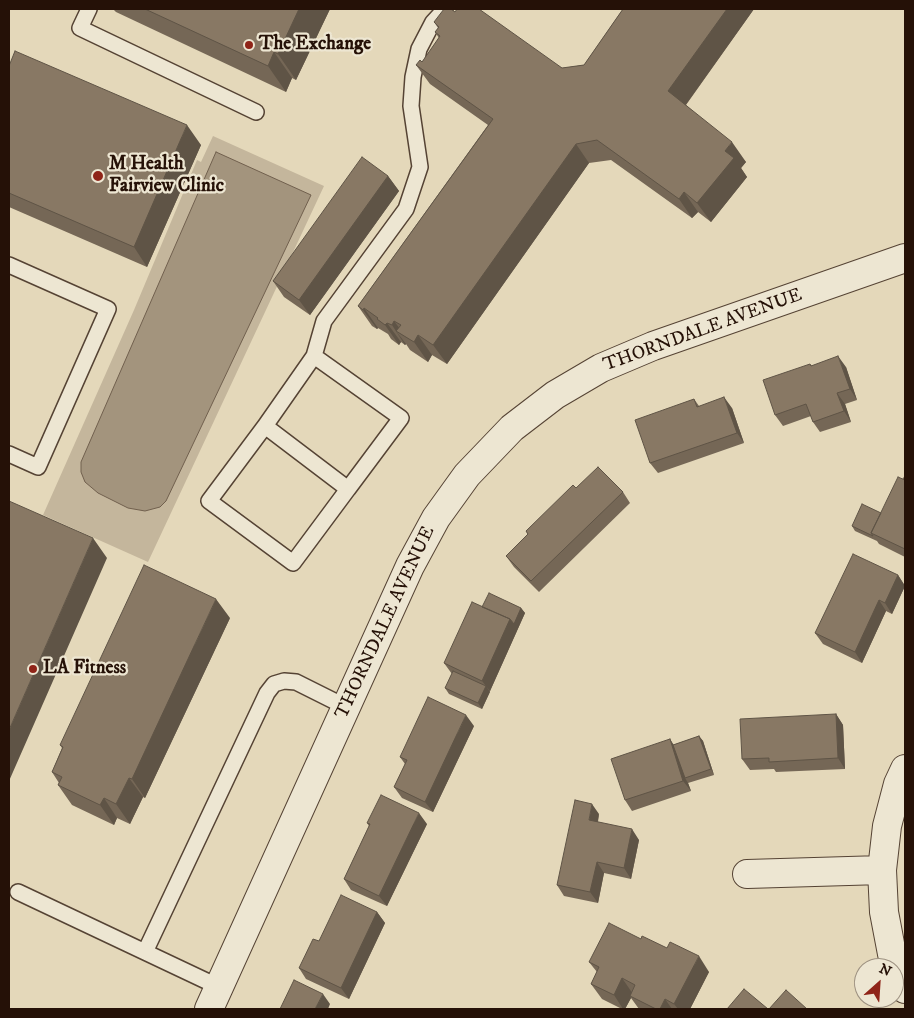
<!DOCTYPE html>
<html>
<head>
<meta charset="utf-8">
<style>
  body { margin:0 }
  #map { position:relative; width:914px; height:1018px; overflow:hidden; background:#e4d8ba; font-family:"IM FELL DW Pica",serif }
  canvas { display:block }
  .frame { position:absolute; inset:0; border:10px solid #251107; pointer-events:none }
  .north { position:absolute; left:854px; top:958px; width:50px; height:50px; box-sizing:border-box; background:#ede6d2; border:1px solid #9d9181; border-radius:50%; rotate:26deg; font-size:14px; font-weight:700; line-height:20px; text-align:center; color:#251107 }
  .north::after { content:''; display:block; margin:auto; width:18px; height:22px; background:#8f2418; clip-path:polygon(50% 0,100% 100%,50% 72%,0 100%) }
</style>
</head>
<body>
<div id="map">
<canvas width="914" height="1018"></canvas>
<div class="frame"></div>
<div class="north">N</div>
</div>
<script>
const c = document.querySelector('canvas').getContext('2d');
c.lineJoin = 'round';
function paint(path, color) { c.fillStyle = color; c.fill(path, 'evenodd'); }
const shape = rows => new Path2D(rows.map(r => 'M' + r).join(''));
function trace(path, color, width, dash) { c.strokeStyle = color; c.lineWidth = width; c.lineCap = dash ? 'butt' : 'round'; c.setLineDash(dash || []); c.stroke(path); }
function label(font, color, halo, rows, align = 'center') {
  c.font = font + ' "IM FELL DW Pica",serif'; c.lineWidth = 4.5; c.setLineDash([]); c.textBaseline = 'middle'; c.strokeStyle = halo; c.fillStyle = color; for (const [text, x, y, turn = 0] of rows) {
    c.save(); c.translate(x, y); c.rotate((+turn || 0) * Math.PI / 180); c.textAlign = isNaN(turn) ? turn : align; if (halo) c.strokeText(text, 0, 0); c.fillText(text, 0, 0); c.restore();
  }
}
paint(shape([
  [213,136,324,186,148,562,43,515,134,310,197,160,201,162]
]), '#c4b69c');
const water = shape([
  [216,152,311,195,166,501,160,507,145,511,128,508,98,493,85,482,81,472,81,462,216,152]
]);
paint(water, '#a3947d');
trace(water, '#71604e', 1);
const lane = shape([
  [89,9,80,28,256,112],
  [9,265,108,309,38,467,9,454],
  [314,356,401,418,348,489,265,426,314,356,324,321,406,209,420,167,411,106,413,77,419,49,433,22,445,9],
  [265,426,209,501,293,563,348,489],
  [18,892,219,987],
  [145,952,267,693,274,684,284,681,296,682,346,707]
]);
const street = shape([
  [905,769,898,784,887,826,882,870,884,912,892,954,905,989],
  [747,874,882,870],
  [209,1009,410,566,436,518,467,475,512,428,555,395,601,368,653,346,905,258]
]);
trace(lane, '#554334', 18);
trace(street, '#554334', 30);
trace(lane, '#ede6d2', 15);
trace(street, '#ede6d2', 28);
paint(shape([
  [113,9,330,9,296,80,292,78,286,92,116,12],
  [623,9,754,9,686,105,746,162,741,168,747,177,711,222,698,212,692,218,611,160,589,163,447,364,432,355,428,362,410,350,406,344,405,345,401,342,399,345,391,339,388,334,378,328,377,329,372,326,358,306,488,125,430,84,416,65,422,62,439,38,435,32,438,28,434,22,455,12,562,68,584,65],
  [9,66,201,145,147,267,9,207],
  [388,176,399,191,310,315,284,297,273,281],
  [810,364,812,366,846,367,857,400,845,404,851,422,820,432,813,422,811,416,783,426,775,415],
  [694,399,699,406,732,408,744,443,658,473,650,463],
  [905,475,905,557,879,544,877,541,855,531,852,526,881,513],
  [576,488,623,492,630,503,539,592,514,567,506,556,528,535,526,531],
  [898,575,905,586,892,614,886,611,862,663,823,644,815,633],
  [482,607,521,608,525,613,482,709,449,694,445,688,452,674,444,663],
  [230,618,145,798,143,797,130,824,117,818,114,825,72,805,58,785,59,783,52,772,62,748,60,745],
  [836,714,843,725,845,769,776,772,774,769,750,770,742,759],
  [474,726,433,812,402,798,394,787,405,764,400,757],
  [699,736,703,741,714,775,688,783,691,791,632,811,625,800,670,739,673,745],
  [599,814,598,822,639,840,631,879,604,873,598,903,564,896,557,885],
  [367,823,427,824,387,906,351,890,344,879,369,826],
  [377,912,385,923,349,999,306,979,299,968,319,941],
  [641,939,709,972,690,1009,639,1009,631,998,625,1009,622,1009,602,999,591,984,597,972,589,962]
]), '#756756');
paint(shape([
  [299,9,330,9,296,80,278,54],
  [727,9,754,9,682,110,668,91],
  [274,52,292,78,286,92,268,66],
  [187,125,201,145,147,267,134,247],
  [732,142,746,162,741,168,747,177,711,222,697,203,725,151],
  [576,144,589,163,447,364,433,345],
  [388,176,399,191,310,315,299,300],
  [684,192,698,212,692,218,679,199],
  [364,308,378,328,377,329,363,310],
  [394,321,406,337,396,331,406,344,405,345,392,325],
  [387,323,401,342,399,345,385,325],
  [418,335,432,355,428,362,414,342],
  [838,356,846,367,857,400,850,389],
  [837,393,845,404,851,422,844,411],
  [724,397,732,408,744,443,737,433],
  [93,538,107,558,9,781,9,730],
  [898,575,905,586,892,614,885,603],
  [216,599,230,618,145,798,132,779],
  [879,600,886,611,862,663,855,652],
  [521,608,525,613,490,691,482,681,510,619],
  [486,686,490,692,482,709,478,703],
  [836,714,843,725,845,769,838,758],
  [466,715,474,726,433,812,425,802],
  [699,736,703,741,714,775,711,769],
  [670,739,677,750,685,778,688,783,691,791,683,781],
  [129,778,143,797,130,824,116,804],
  [104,798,117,818,114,825,100,805],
  [592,804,599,814,596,830,589,820],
  [419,813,427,824,387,906,379,896],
  [632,829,639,840,631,879,624,868],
  [597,862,604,873,598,903,590,892],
  [377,912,385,923,349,999,341,988],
  [699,956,709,972,690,1009,678,1009,674,1004],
  [622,978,633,994,630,996,631,998,625,1009,623,1009,614,995],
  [323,994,330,1004,328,1009,315,1009],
  [665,999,672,1009,660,1009]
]), '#5f5446');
const building = shape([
  [145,9,299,9,278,54,274,52,268,66,145,9],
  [444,9,451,9,455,12,457,9,479,9,562,68,584,65,623,9,727,9,668,91,732,142,725,151,734,158,697,203,684,192,679,199,597,140,576,144,433,345,418,335,414,342,396,331,401,325,394,321,392,325,387,323,385,325,377,319,378,318,364,308,363,310,358,306,493,119,416,65,420,60,422,62,440,36,435,32,439,27,434,22,444,9],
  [15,51,187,125,134,247,9,193,9,66,15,51],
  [362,157,388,176,299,300,273,281,362,157],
  [838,356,850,389,837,393,844,411,813,422,806,404,775,415,763,380,810,364,811,366,838,356],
  [724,397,737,433,650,463,635,420,694,399,697,407,724,397],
  [598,467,623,492,531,581,506,556,528,534,526,531,573,485,576,488,598,467],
  [898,477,905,480,905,549,871,533,898,477],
  [9,501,93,538,9,730,9,501],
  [862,504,881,513,871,533,873,536,852,526,862,504],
  [853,554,898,575,885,603,879,600,855,652,815,633,853,554],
  [144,565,216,599,132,779,129,778,116,804,104,798,100,805,58,785,62,777,52,772,63,747,60,745,144,565],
  [489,593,521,608,514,624,510,619,482,607,489,593],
  [472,602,510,619,482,681,444,663,472,602],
  [453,671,486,686,478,703,445,688,453,671],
  [428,697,466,715,425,802,394,787,407,760,400,757,428,697],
  [836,714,838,758,769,762,769,758,742,759,740,719,836,714],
  [699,736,711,769,685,778,673,745,699,736],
  [670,739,683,781,625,800,611,759,670,739],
  [381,795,419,813,379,896,344,879,370,824,367,823,381,795],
  [575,800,592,804,589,820,632,829,624,868,597,862,590,892,557,885,575,800],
  [341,895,377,912,341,988,299,968,313,939,319,941,341,895],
  [609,923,641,939,642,936,667,948,670,942,699,956,674,1004,665,999,660,1009,656,1009,630,996,635,985,622,978,614,995,591,984,599,967,589,962,609,923],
  [294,980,323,994,315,1009,280,1009,294,980],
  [744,989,768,1009,727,1009,744,989],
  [786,990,807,1009,769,1009,786,990]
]);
paint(building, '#887864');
trace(building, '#5f5446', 1);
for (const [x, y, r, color] of [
  [249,45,5,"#8f2418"],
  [98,176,6,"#8f2418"],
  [33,669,5,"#8f2418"]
]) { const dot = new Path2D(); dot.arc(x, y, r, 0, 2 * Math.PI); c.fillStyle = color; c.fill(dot); trace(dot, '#ede6d2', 2); }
label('bold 19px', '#251107', '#ede6d2', [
  ["The Exchange",259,45],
  ["M Health",109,165],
  ["Fairview Clinic",109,187],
  ["LA Fitness",43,669]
], 'left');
label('19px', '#251107', '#ede6d2', [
  ["THORNDALE AVENUE",703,331,-20],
  ["THORNDALE AVENUE",386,623,-65]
]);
</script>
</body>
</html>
